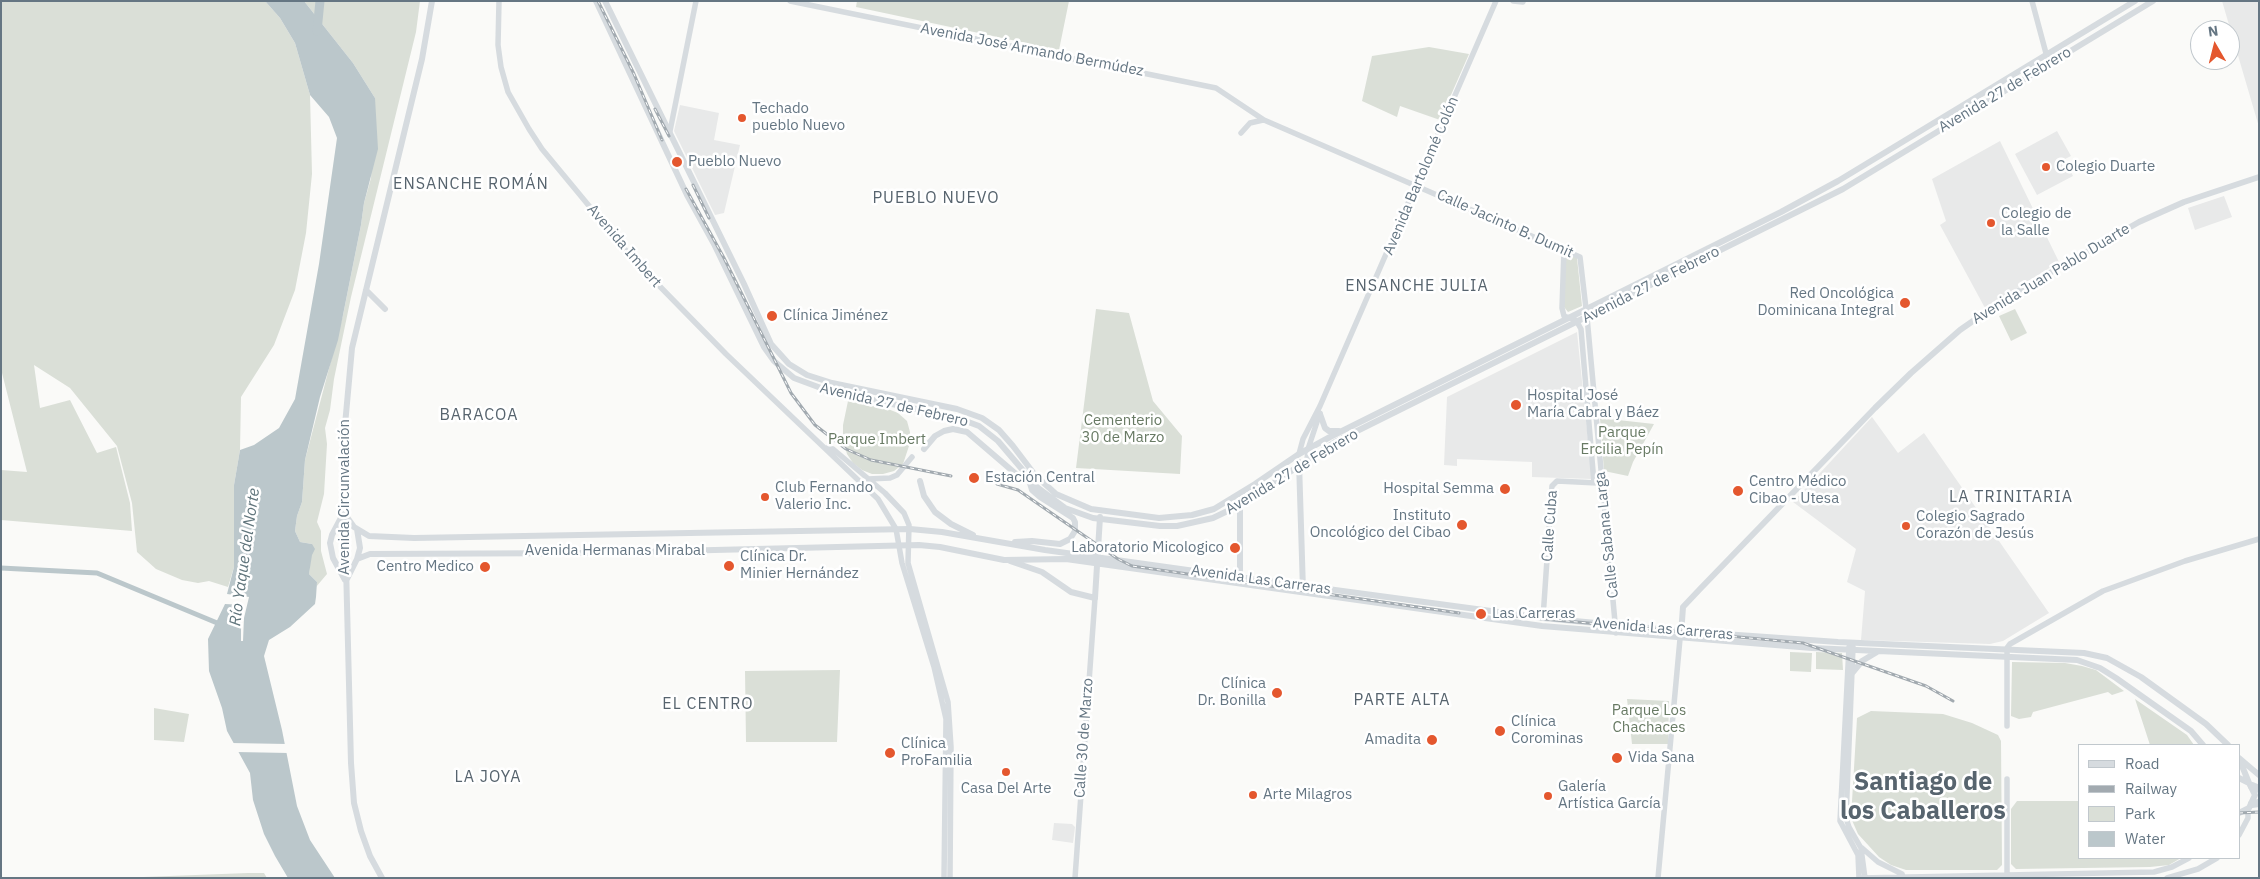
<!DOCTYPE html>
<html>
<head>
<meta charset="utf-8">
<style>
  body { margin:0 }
  #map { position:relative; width:2260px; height:879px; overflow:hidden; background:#fafaf8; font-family:"IBM Plex Sans",sans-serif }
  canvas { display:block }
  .frame { position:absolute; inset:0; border:2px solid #657683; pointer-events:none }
  .legend { position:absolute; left:2078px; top:744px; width:162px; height:115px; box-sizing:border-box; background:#fff; border:1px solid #c1c8cd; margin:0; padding:6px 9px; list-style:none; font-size:15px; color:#657683 }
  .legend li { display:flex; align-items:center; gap:10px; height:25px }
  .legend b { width:25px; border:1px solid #c1c8cd }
  .north { position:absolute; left:2190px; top:20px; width:50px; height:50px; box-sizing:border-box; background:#fff; border:1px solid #c1c8cd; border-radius:50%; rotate:352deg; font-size:14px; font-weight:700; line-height:20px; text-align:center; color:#657683 }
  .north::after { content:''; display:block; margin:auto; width:18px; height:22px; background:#e4572e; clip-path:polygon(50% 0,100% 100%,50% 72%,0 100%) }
</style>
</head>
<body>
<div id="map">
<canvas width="2260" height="879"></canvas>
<div class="frame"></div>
<ul class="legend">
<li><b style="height:6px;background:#d6dbdf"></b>Road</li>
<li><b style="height:6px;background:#a2aab0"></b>Railway</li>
<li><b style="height:14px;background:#dadfd7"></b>Park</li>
<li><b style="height:14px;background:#bbc7cb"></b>Water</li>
</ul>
<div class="north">N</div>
</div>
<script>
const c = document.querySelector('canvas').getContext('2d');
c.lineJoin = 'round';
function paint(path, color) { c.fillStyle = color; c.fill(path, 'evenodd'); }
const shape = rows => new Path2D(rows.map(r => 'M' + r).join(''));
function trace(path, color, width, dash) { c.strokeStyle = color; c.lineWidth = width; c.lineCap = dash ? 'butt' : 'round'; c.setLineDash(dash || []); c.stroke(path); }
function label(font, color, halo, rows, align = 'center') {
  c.font = font + ' "IBM Plex Sans",sans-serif'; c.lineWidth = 5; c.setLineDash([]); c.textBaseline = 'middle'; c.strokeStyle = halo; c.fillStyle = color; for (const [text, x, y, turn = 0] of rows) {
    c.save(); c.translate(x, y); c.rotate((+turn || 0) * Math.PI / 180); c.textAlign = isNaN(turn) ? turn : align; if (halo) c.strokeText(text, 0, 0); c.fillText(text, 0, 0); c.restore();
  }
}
paint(shape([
  [2222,1,2259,1,2259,127],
  [680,105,719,113,714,140,740,145,724,213,715,215,674,131],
  [2057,131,2071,156,2065,159,2073,176,2037,195,2015,154],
  [2000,141,2059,262,1985,308,1940,225,1946,221,1932,179],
  [2224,196,2232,217,2195,230,2188,208],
  [1577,332,1592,479,1532,477,1532,462,1457,459,1457,466,1444,465,1447,397],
  [1872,417,1898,453,1924,433,2049,613,2003,641,1990,644,1861,640,1865,591,1847,582,1856,549,1793,502],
  [1054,823,1072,824,1075,827,1073,843,1052,840]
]), '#e8e9e9');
paint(shape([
  [1,1,265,1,280,18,295,43,310,95,312,174,306,233,295,290,274,345,241,397,240,450,234,485,234,567,228,587,209,581,198,583,182,580,156,569,137,552,132,503,117,446,70,388,34,365,40,408,70,400,97,453,116,447,130,503,132,531,1,520,1,470,27,472,1,369],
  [304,1,420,1,416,32,351,297,334,379,330,410,325,428,327,444,324,494,317,522,321,531,321,551,327,574,316,587,317,582,309,574,312,544,300,542,295,531,297,516,302,502,305,460,343,315,361,225,364,203,371,178,375,98,353,63],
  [857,1,1069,1,1059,50,856,7],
  [1429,47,1469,54,1440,120,1400,106,1397,117,1362,101,1372,56],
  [1565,252,1577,258,1582,306,1568,312,1564,307],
  [1096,309,1129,313,1153,401,1182,436,1180,474,1076,468],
  [2015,309,2027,333,2011,341,1999,316],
  [848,401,888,409,898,413,907,421,910,432,910,443,903,464,894,471,883,474,872,474,862,470,853,463,847,454,843,440,843,425],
  [1600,418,1654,424,1633,462,1628,476,1604,471],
  [1790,652,1812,653,1811,672,1790,671],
  [1816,652,1842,653,1843,670,1816,669],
  [2012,662,2065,663,2082,666,2096,670,2124,691,2112,695,2108,692,2033,712,2031,717,2019,719,2011,716],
  [840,670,837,742,746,742,745,671],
  [1627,699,1669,701,1668,744,1632,744],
  [2135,699,2187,735,2194,745,2150,745],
  [154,708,189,714,184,742,154,740],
  [1871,711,1943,714,1972,723,1998,735,2001,741,2002,865,1997,870,1906,870,1891,865,1879,857,1858,834,1851,818,1857,718],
  [2017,801,2079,801,2079,858,2181,858,2169,865,2150,867,2016,869,2011,864,2011,809],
  [264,873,267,878,117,878,248,873]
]), '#dadfd7');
paint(shape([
  [265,1,304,1,353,63,375,98,378,149,364,203,361,225,338,340,320,397,305,460,302,502,297,516,295,531,300,542,312,544,315,549,312,555,309,574,317,582,316,597,315,604,290,627,269,640,264,656,282,730,297,806,310,840,335,878,288,878,275,856,264,834,253,800,250,773,227,731,222,708,209,671,208,639,225,604,244,605,241,618,241,641,243,641,244,618,249,597,227,594,234,567,234,485,240,450,254,445,279,428,295,399,319,264,337,138,329,117,310,95,295,43,280,18]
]), '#bbc7cb');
paint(shape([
  [231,743,287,744,289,753,236,752]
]), '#fafaf8');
trace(shape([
  [1,568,97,573,222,625]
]), '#bbc7cb', 5);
trace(shape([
  [317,31,320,1]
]), '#bbc7cb', 9);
trace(shape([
  [499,1,498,45,501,67,508,92,529,129,542,149,633,259,726,354,878,499,896,529,902,563,934,667,946,719,944,878],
  [790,1,1216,88,1264,120,1580,257,1587,317,1616,633],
  [1513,1,1523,2],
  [2032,1,2047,57],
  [670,131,696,1],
  [1241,133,1250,123,1263,120],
  [1564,249,1562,308,1564,316,1576,320,1581,329,1594,483],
  [827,448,833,449,885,493,904,513,909,525,908,563,948,702,951,747,950,878],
  [1299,454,1303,439,1320,406,1496,1],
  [1307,460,1308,449,1320,413],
  [868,479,890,478,897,475,912,457],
  [1543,618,1552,486,1557,481,1597,483],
  [1849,647,1840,821,1858,855,1859,878],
  [1853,647,1846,818,1849,827,1861,848,1865,878],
  [2007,726,2007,648,2010,644,2103,591,2185,561,2259,539],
  [2239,835,2248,818,2248,809],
  [1862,848,1878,862,1902,874],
  [1075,878,1095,598],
  [1658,878,1680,639],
  [1861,878,2154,872,2172,867,2189,858],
  [2007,878,2007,779],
  [2167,878,2198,869,2217,858]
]), '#d6dbdf', 5.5);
trace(shape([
  [596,1,687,195,714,244,764,347,774,361,794,378,829,391,955,417,979,426,998,441,1038,488,1065,508,1093,518,1160,526,1177,526,1213,518,1240,505,1335,442,1843,189,2153,1],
  [605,1,744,284,771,344,789,364,807,375,832,383,957,409,982,418,999,430,1013,446,1035,475,1056,494,1091,509,1159,518,1192,515,1214,509,1255,484,1299,454,1330,437,1781,212,1838,181,2135,1],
  [366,290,385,309],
  [1320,414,1325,428,1329,431,1339,431],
  [924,449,935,436,944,431,953,429,967,432,1016,474,1028,479],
  [1299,462,1303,590],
  [920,481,924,496,935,512,951,524,973,535],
  [344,513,354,527,369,536,414,538,910,529,942,532,1045,550,1209,573,1543,618,1681,631,1838,642,2084,653,2107,658,2141,677,2206,724,2228,745],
  [343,514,332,535,330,543,333,558,345,580],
  [357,529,360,548,357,559],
  [1015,542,1032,541,1060,544,1070,539,1075,531,1075,522,1073,518,1040,497,1032,490,1029,480],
  [1010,561,1042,572,1071,592,1095,598,1100,517],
  [1240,577,1240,505],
  [346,581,357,559,370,554,592,553,919,545,940,547,1004,560,1066,559,1542,626,1812,648,2077,660,2100,668,2116,678,2191,731,2203,745],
  [1681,635,1683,607,1700,589,1875,408,1911,373,1960,330,2006,298,2139,222,2184,202,2259,177],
  [1853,672,1862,661,1877,652],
  [2239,758,2259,775],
  [2240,761,2249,783],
  [2239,778,2249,783,2255,795,2249,808,2239,813],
  [382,878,370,856,361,831,354,803,351,763,343,447,352,348,422,59,432,1]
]), '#d6dbdf', 6);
trace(shape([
  [2252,786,2259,789],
  [2252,804,2259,803]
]), '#d6dbdf', 8);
const rail = shape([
  [598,1,634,74,662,140],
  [655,109,669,136],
  [693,185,709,218],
  [686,189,724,258,791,393,815,425,846,449,871,460,951,476],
  [997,484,1018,490,1118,559,1132,566,1459,613],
  [1502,615,1803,643,1926,686,1953,701],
  [2239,813,2259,812]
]);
trace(rail, '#a2aab0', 3);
trace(rail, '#fff', 1, [4]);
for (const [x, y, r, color] of [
  [742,118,5,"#e4572e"],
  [677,162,6,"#e4572e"],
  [2046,167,5,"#e4572e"],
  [1991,223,5,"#e4572e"],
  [1905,303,6,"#e4572e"],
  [772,316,6,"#e4572e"],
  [1516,405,6,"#e4572e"],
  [974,478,6,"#e4572e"],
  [1505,489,6,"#e4572e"],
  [1738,491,6,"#e4572e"],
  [765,497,5,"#e4572e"],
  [1462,525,6,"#e4572e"],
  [1906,526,5,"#e4572e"],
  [1235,548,6,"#e4572e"],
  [729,566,6,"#e4572e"],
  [485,567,6,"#e4572e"],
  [1481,614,6,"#e4572e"],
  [1277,693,6,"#e4572e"],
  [1500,731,6,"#e4572e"],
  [1432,740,6,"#e4572e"],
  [890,753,6,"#e4572e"],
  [1617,758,6,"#e4572e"],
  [1006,772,5,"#e4572e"],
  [1253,795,5,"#e4572e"],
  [1548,796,5,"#e4572e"]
]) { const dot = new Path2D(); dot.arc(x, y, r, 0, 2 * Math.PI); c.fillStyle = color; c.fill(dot); trace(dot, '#fff', 2); }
label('15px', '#657683', '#fff', [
  ["Avenida José Armando Bermúdez",1032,50,11],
  ["Avenida 27 de Febrero",2005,90,-31],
  ["Avenida Bartolomé Colón",1421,176,-67],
  ["Calle Jacinto B. Dumit",1505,224,24],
  ["Avenida Imbert",624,246,49],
  ["Avenida Juan Pablo Duarte",2051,274,-31],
  ["Avenida 27 de Febrero",1651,285,-27],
  ["Avenida 27 de Febrero",894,405,13],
  ["Avenida 27 de Febrero",1292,472,-31],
  ["Avenida Circunvalación",345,497,-90],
  ["Calle Cuba",1550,526,-86],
  ["Calle Sabana Larga",1607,535,-96],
  ["Avenida Hermanas Mirabal",615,551],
  ["Avenida Las Carreras",1261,580,8],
  ["Avenida Las Carreras",1663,629,5],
  ["Calle 30 de Marzo",1084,738,-86]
]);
label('15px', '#657683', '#fff', [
  ["Techado",752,109],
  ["pueblo Nuevo",752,126],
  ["Pueblo Nuevo",688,162],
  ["Colegio Duarte",2056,167],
  ["Colegio de",2001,214],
  ["la Salle",2001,231],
  ["Red Oncológica",1894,294,"right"],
  ["Dominicana Integral",1894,311,"right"],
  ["Clínica Jiménez",783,316],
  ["Hospital José",1527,396],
  ["María Cabral y Báez",1527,413],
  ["Estación Central",985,478],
  ["Centro Médico",1749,482],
  ["Cibao - Utesa",1749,499],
  ["Club Fernando",775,488],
  ["Valerio Inc.",775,505],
  ["Hospital Semma",1494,489,"right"],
  ["Instituto",1451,516,"right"],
  ["Oncológico del Cibao",1451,533,"right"],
  ["Colegio Sagrado",1916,517],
  ["Corazón de Jesús",1916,534],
  ["Laboratorio Micologico",1224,548,"right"],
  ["Clínica Dr.",740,557],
  ["Minier Hernández",740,574],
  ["Centro Medico",474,567,"right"],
  ["Las Carreras",1492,614],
  ["Clínica",1266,684,"right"],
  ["Dr. Bonilla",1266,701,"right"],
  ["Clínica",1511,722],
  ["Corominas",1511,739],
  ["Amadita",1421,740,"right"],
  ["Clínica",901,744],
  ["ProFamilia",901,761],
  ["Vida Sana",1628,758],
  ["Galería",1558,787],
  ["Artística García",1558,804],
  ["Casa Del Arte",1006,789,"center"],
  ["Arte Milagros",1263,795]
], 'left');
label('15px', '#687a64', '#fff', [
  ["Cementerio",1123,421],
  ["30 de Marzo",1123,438],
  ["Parque",1622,433],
  ["Ercilia Pepín",1622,450],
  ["Parque Imbert",877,440],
  ["Parque Los",1649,711],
  ["Chachaces",1649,728]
]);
c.letterSpacing = '1px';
label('16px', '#57646e', '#fff', [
  ["ENSANCHE ROMÁN",471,184],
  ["PUEBLO NUEVO",936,198],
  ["ENSANCHE JULIA",1417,286],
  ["BARACOA",479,415],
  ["LA TRINITARIA",2011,497],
  ["PARTE ALTA",1402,700],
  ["EL CENTRO",708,704],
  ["LA JOYA",488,777]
]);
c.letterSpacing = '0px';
label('italic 16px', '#60757c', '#fff', [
  ["Río Yaque del Norte",245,557,-82]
]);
label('bold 25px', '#57646e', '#fff', [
  ["Santiago de",1923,783],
  ["los Caballeros",1923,812]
]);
</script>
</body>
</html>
